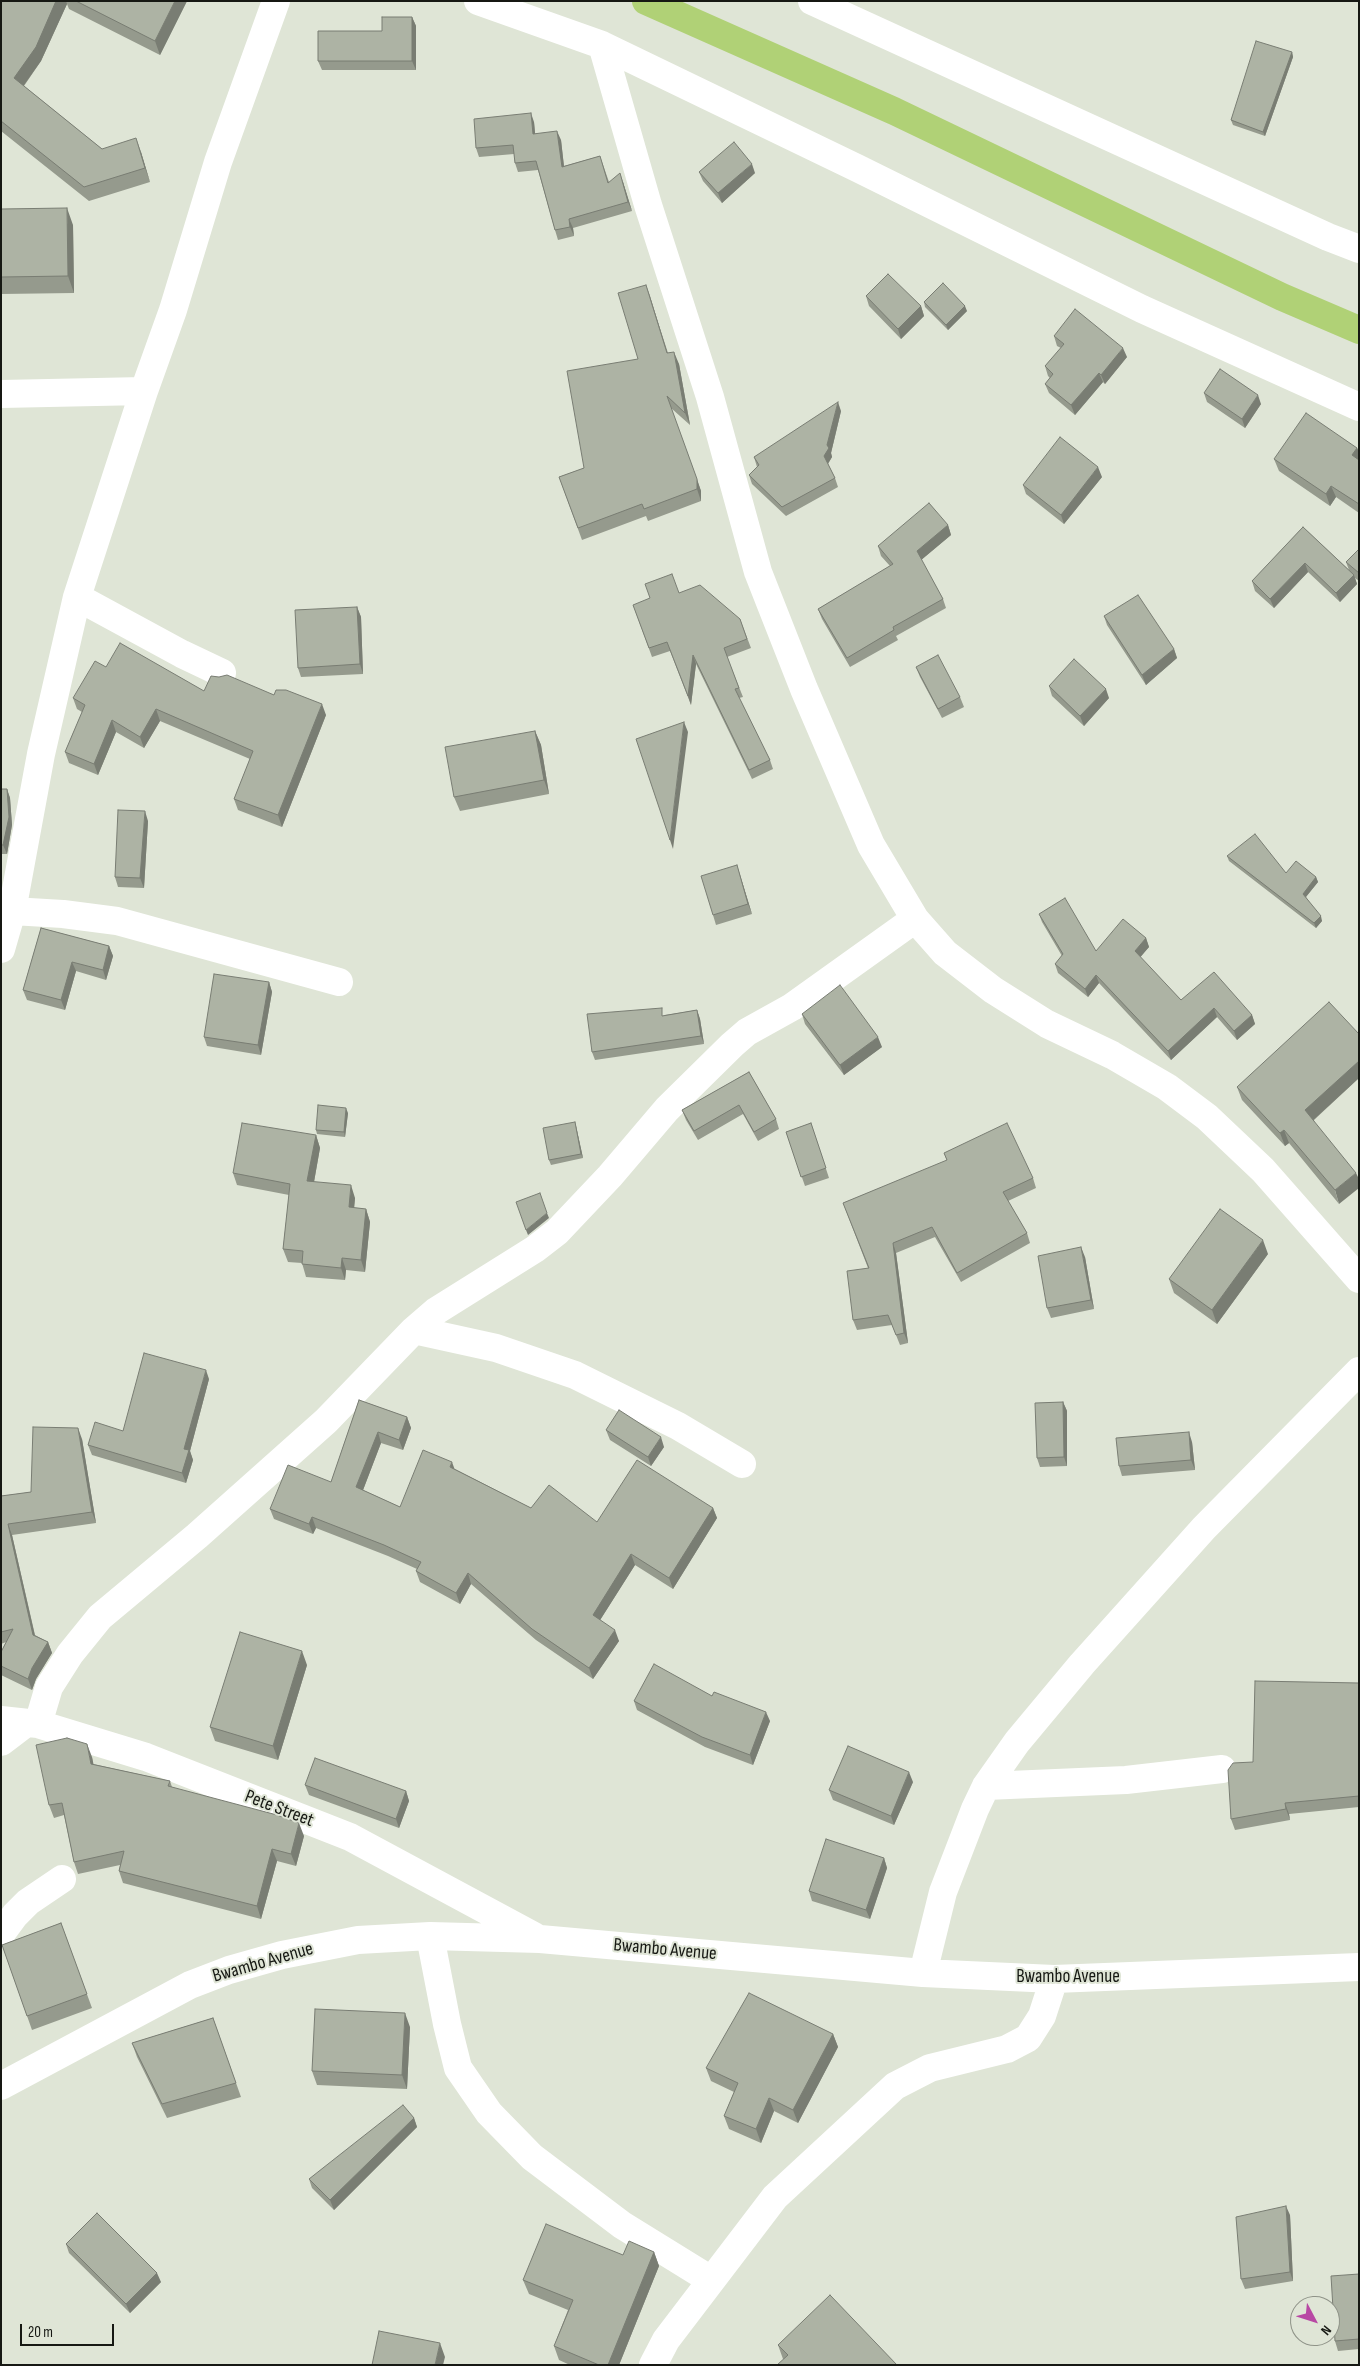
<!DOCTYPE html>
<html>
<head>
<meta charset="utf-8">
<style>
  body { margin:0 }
  #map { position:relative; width:1360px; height:2366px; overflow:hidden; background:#dfe5d6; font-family:"Sofia Sans Condensed",sans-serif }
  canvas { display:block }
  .frame { position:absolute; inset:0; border:2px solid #161813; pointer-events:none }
  .north { position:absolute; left:1290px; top:2296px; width:50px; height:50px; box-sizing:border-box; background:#dfe5d6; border:1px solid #8f9388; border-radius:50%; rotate:130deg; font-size:14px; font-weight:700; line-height:20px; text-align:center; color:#161813 }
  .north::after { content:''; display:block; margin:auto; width:18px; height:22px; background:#b848a4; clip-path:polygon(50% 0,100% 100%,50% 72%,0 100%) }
  .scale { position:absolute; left:20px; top:2324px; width:94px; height:22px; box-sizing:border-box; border:2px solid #161813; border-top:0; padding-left:6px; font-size:15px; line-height:18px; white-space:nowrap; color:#161813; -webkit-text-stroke:4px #dfe5d6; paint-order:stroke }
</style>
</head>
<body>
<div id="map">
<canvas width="1360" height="2366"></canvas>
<div class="frame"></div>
<div class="north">N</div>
<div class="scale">20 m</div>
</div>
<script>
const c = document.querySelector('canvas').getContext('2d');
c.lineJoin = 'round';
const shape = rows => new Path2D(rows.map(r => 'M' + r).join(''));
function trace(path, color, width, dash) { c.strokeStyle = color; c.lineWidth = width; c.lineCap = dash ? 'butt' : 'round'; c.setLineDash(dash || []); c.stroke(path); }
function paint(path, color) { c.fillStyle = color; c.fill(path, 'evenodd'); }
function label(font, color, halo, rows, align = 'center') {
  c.font = font + ' "Sofia Sans Condensed",sans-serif'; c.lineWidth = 4; c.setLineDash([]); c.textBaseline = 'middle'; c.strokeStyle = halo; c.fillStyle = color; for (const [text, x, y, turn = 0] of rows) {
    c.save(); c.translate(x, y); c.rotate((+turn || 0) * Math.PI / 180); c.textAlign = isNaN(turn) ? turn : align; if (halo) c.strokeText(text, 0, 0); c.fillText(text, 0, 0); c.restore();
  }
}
trace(shape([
  [478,1,602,45,857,168,1142,309,1359,407],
  [812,1,1328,237,1359,249],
  [602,45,648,205,710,397,758,572,804,689,871,845,915,919,945,953,993,990,1047,1024,1112,1055,1167,1087,1207,1117,1263,1170,1359,1279],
  [1,394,144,391],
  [77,597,182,654,222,673],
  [12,911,63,914,117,921,339,982],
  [1,949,12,911,41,754,77,597,144,391,173,310,218,162,276,1],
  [414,1330,496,1348,575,1375,678,1426,742,1464],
  [1,1720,38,1724,146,1757,350,1837,534,1936],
  [38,1724,49,1687,70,1654,100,1617,197,1536,326,1421,414,1330,436,1311,535,1249,557,1232,610,1176,667,1109,732,1045,747,1032,792,1007,915,919],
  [1,1742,26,1723],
  [986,1786,1126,1780,1222,1769],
  [1,1934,15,1915,28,1902,62,1879],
  [430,1936,447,2024,458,2068,489,2113,532,2157,622,2225,711,2280],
  [923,1973,943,1892,975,1809,986,1786,1017,1742,1082,1664,1204,1528,1359,1371],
  [1,2086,190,1985,229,1970,282,1955,358,1940,430,1936,540,1939,923,1973,1054,1979,1359,1967],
  [653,2365,666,2340,775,2197,895,2086,930,2068,1007,2049,1028,2038,1042,2016,1054,1979]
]), '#fff', 28);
trace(shape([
  [646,1,894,111,1282,297,1359,330]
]), '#b0d176', 28);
paint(shape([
  [1,1,187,1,160,55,69,9,67,4,41,61,24,86,102,149,141,152,150,182,89,201,1,131],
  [412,17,416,26,416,70,322,70,318,61],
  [1292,52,1293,57,1265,136,1233,125,1231,120],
  [534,122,535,134,561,140,564,166,600,156,609,182,623,182,632,211,573,228,574,236,558,240,555,230,538,170,518,172,515,163,514,154,479,157,476,148],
  [699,172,755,173,722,203,703,181],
  [1,209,73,225,74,293,1,294],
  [646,285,668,353,679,364,690,425,671,408,701,491,701,501,648,521,646,516,582,540,559,477,584,468,638,359],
  [866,296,921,306,924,316,901,339,869,306],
  [924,302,967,311,948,330,925,307],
  [1054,336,1127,357,1105,384,1103,382,1075,415,1049,393,1045,384,1050,378,1048,376,1045,366,1061,348,1057,346],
  [1204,393,1261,404,1245,428,1207,402],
  [841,411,831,453,832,457,828,464,835,478,838,487,786,516,752,484,749,475,757,467,754,457],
  [1357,448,1359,452,1359,513,1336,497,1330,506,1279,471,1274,459],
  [1102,477,1064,524,1026,494,1023,485],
  [948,525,951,535,921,560,943,599,946,608,896,636,898,640,850,667,822,619,818,609,890,566,881,556,878,546],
  [1303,527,1349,570,1346,562,1359,549,1359,581,1355,578,1357,584,1340,602,1308,572,1274,608,1255,591,1252,581],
  [679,593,740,619,751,648,727,657,743,697,739,698,770,760,773,769,752,779,696,664,691,705,670,651,652,657,633,605],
  [357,607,361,617,363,674,301,677,298,668],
  [1104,616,1174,649,1177,658,1146,685,1107,625],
  [106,667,204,691,274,695,326,715,282,827,238,810,234,799,250,759,160,721,144,748,116,732,98,775,69,763,65,752,82,712,77,709,73,698],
  [916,667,960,697,964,707,942,718,920,677],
  [1049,686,1109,698,1084,726,1052,696],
  [535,731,541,745,549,794,460,811,454,797],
  [1,789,7,789,10,798,12,825,7,854,1,854],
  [148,821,144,888,118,887,115,877],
  [1227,856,1286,873,1316,877,1318,882,1306,897,1322,921,1316,928,1229,861],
  [737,865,752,914,716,925,713,915],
  [1039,914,1096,951,1146,938,1149,947,1140,957,1181,1000,1252,1015,1255,1024,1237,1040,1217,1017,1171,1060,1099,983,1088,997,1058,973,1055,964,1062,956,1042,922],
  [41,928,109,946,113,956,106,980,76,971,65,1010,27,1000,23,990],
  [269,982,272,992,261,1055,207,1046,204,1037],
  [697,1010,700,1019,704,1044,595,1060,592,1052,665,1015],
  [802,1014,882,1047,844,1075,805,1024],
  [1359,1034,1359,1078,1314,1120,1339,1204,1289,1143,1285,1146,1242,1100,1237,1087],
  [749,1072,776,1119,779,1129,758,1141,743,1114,698,1140,686,1120,682,1110],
  [348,1113,345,1137,317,1134,316,1130],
  [575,1122,576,1126,583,1158,551,1165,549,1160],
  [811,1123,829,1178,805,1186,786,1132],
  [316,1135,320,1148,314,1182,355,1198,354,1208,366,1209,370,1222,365,1272,346,1270,345,1280,306,1277,302,1263,288,1262,283,1249,289,1195,237,1185,233,1173],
  [944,1153,1033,1178,1036,1188,1008,1201,1027,1233,1030,1243,961,1282,935,1237,896,1253,908,1343,900,1345,892,1325,857,1330,853,1320,868,1268,843,1203,947,1161],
  [1268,1254,1217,1324,1174,1293,1169,1279],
  [1085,1257,1094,1309,1051,1318,1047,1308],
  [209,1379,190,1451,193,1460,186,1483,92,1455,88,1445,123,1431],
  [359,1400,407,1417,411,1428,403,1450,381,1443,363,1490,400,1507,455,1469,531,1508,597,1522,713,1508,717,1518,673,1589,635,1565,600,1620,619,1641,593,1679,536,1640,471,1584,460,1604,420,1582,416,1571,417,1569,388,1556,316,1528,313,1534,274,1519,270,1509,331,1482],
  [1063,1402,1067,1411,1067,1466,1040,1467,1037,1458],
  [606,1430,664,1447,651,1466,610,1440],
  [82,1439,96,1523,12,1535,35,1635,48,1642,52,1653,36,1679,32,1690,1,1675,1,1652,6,1642,1,1644,1,1496,31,1492],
  [1192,1442,1195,1470,1122,1476,1119,1466],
  [307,1665,278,1760,215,1741,210,1727],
  [1359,1683,1359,1807,1289,1814,1290,1820,1235,1830,1231,1819,1253,1762],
  [712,1696,770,1721,753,1765,705,1747,637,1710,634,1701],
  [92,1757,93,1764,170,1781,172,1787,304,1836,296,1866,277,1861,261,1919,123,1883,119,1871,120,1865,78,1874,74,1862,64,1815,54,1818,49,1805],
  [913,1782,894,1825,833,1800,829,1790],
  [305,1785,406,1791,409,1801,399,1828,309,1795],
  [884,1858,887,1868,870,1919,812,1901,809,1891],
  [61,1923,92,2008,32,2030,2,1945],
  [213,2018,241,2097,167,2118,137,2057,132,2043],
  [410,2027,407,2089,317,2085,312,2071],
  [833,2034,838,2047,798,2123,774,2111,761,2143,729,2129,724,2116,734,2092,711,2081,706,2068],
  [414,2118,417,2127,334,2210,312,2188,309,2179],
  [1290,2215,1293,2281,1245,2289,1241,2279],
  [66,2244,161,2282,130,2313,69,2253],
  [654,2252,659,2266,619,2365,570,2365,559,2360,554,2346,568,2310,529,2294,523,2280,623,2255],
  [1359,2274,1359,2349,1338,2351,1335,2341],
  [778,2345,897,2365,783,2359]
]), '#959a8d');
paint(shape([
  [56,1,66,1,67,4,41,61,19,92,14,78],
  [175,1,187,1,160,55,155,41],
  [412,17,416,26,416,70,412,61],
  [1292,52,1293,57,1265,136,1263,132],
  [531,113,534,122,536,143,533,134],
  [557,131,561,140,565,176,562,167],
  [136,138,141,152,150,182,145,168],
  [752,164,755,173,722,203,718,193],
  [620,173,623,182,632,211,628,202],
  [67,208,73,225,74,293,68,276],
  [569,219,573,228,574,236,570,227],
  [646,285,650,296,671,365,667,353],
  [921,306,924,316,901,339,898,329],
  [965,306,967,311,948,330,946,325],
  [1123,348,1127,357,1105,384,1101,375],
  [674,352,679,364,690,425,685,413],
  [1099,373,1103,382,1075,415,1071,405],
  [1258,395,1261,404,1245,428,1242,419],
  [838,402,841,411,831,453,832,457,827,465,824,456,827,445],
  [1357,448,1359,452,1359,463,1352,455],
  [1098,467,1102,477,1064,524,1061,515],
  [697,479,701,491,701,501,697,489],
  [1331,486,1336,497,1330,506,1326,494],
  [948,525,951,535,920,561,917,551],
  [1305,563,1308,572,1274,608,1270,599],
  [1354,575,1357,584,1340,602,1336,593],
  [357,607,361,617,363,674,360,664],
  [1174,649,1177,658,1146,685,1142,675],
  [693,655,696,664,691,705,688,696],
  [1106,689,1109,698,1084,726,1080,716],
  [322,704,326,715,282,827,278,815],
  [156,709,160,721,144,748,140,737],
  [112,720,116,732,98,775,94,764],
  [684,722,688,732,673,849,670,840],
  [535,731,541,745,549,794,544,780],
  [7,789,10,798,12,825,7,854,3,845],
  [145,811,148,821,144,888,140,878],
  [737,865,740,875,752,914,748,904],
  [1316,877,1318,882,1305,898,1303,894],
  [1321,916,1322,921,1316,928,1314,923],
  [1146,938,1149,947,1138,960,1135,951],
  [109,946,113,956,106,980,103,970],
  [72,962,76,971,65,1010,61,1000],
  [1096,975,1099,983,1088,997,1085,989],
  [269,982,272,992,261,1055,258,1045],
  [1214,1008,1217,1017,1171,1060,1168,1051],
  [697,1010,700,1019,704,1044,701,1036],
  [1252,1015,1255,1024,1237,1040,1234,1031],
  [878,1037,882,1047,844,1075,840,1065],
  [1359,1061,1359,1078,1310,1123,1305,1110],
  [346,1108,348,1113,345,1137,344,1132],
  [575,1122,576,1126,583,1158,581,1154],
  [1284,1130,1289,1143,1285,1146,1280,1133],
  [316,1135,320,1148,312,1193,307,1181],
  [1356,1173,1359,1179,1359,1188,1339,1204,1335,1190],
  [351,1185,355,1198,353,1220,349,1207],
  [366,1209,370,1222,365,1272,361,1260],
  [547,1213,549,1218,528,1235,526,1230],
  [1263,1240,1268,1254,1217,1324,1212,1310],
  [893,1243,896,1253,908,1343,904,1333],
  [1081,1247,1085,1257,1094,1309,1091,1300],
  [342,1258,346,1270,345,1280,341,1268],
  [206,1370,209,1379,190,1451,193,1460,186,1483,182,1473,184,1449],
  [1063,1402,1067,1411,1067,1466,1064,1457],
  [407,1417,411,1428,403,1450,399,1440],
  [78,1428,82,1439,96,1523,92,1512],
  [378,1432,381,1443,360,1498,356,1487],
  [1189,1432,1192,1442,1195,1470,1191,1460],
  [661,1437,664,1447,651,1466,648,1457],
  [452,1462,456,1473,450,1467],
  [713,1508,717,1518,673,1589,669,1578],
  [312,1517,316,1528,313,1534,309,1524],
  [8,1524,12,1535,37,1645,33,1635],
  [631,1554,635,1565,597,1625,593,1615],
  [468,1573,471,1584,460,1604,456,1593],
  [615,1630,619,1641,593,1679,589,1668],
  [48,1642,52,1653,36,1679,32,1690,28,1679,32,1668],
  [302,1651,307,1665,278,1760,273,1746],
  [766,1712,770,1721,753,1765,750,1755],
  [87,1744,92,1757,96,1776,91,1764],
  [909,1772,913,1782,894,1825,891,1816],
  [406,1791,409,1801,399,1828,396,1819],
  [1285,1803,1289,1814,1290,1820,1286,1809],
  [299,1823,304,1836,296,1866,291,1854],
  [272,1849,277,1861,261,1919,257,1906],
  [884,1858,887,1868,870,1919,866,1910],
  [405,2013,410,2027,407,2089,402,2075],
  [833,2034,838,2047,798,2123,793,2110],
  [769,2098,774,2111,761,2143,756,2129],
  [414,2118,417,2127,334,2210,330,2200],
  [1286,2206,1290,2215,1293,2281,1290,2272],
  [654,2252,659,2266,619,2365,608,2365],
  [157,2273,161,2282,130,2313,126,2304],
  [440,2343,445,2357,443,2365,435,2365]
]), '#797d73');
const building = shape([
  [1,1,56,1,36,47,14,78,102,149,136,138,145,168,84,187,1,121,1,1],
  [76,1,175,1,155,41,76,1],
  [382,17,412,17,412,61,318,61,318,31,382,31,382,17],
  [1256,41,1292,52,1263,132,1231,120,1256,41],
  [531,113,533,134,557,131,562,167,600,156,608,183,620,173,628,202,569,219,570,227,555,230,536,161,515,163,513,145,476,148,474,119,531,113],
  [734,142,752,164,718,193,699,172,734,142],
  [67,208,68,276,1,277,1,209,67,208],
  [888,274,921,306,898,329,866,296,888,274],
  [943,283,965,306,946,325,924,302,943,283],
  [646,285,667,353,674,352,685,413,667,396,697,479,697,489,644,509,642,504,578,528,559,477,584,468,567,371,638,359,618,293,646,285],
  [1075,309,1123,348,1101,375,1099,373,1071,405,1045,384,1053,374,1045,366,1064,344,1054,336,1075,309],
  [1220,369,1258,395,1242,419,1204,393,1220,369],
  [838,402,827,445,829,448,824,456,835,478,782,507,749,475,759,465,754,457,838,402],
  [1306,413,1357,448,1352,455,1359,460,1359,504,1331,486,1326,494,1274,459,1306,413],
  [1060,437,1098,467,1061,515,1023,485,1060,437],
  [929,503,948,525,917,551,943,599,893,627,894,630,847,658,818,609,893,564,878,546,929,503],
  [1303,527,1354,575,1336,593,1305,563,1270,599,1252,581,1303,527],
  [1359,549,1359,573,1346,562,1359,549],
  [672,574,679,593,700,585,740,619,747,639,724,648,739,688,735,689,770,760,749,770,693,655,688,696,667,642,649,648,633,605,650,598,645,584,672,574],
  [1138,595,1174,649,1142,675,1104,616,1138,595],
  [357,607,360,664,298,668,295,610,357,607],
  [120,643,204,691,211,676,219,677,227,675,274,695,276,690,286,690,322,704,278,815,234,799,253,751,156,709,140,737,112,720,94,764,65,752,85,705,73,698,95,661,106,667,120,643],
  [938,655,960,697,938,709,916,667,938,655],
  [1074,659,1106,689,1080,716,1049,686,1074,659],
  [684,722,670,840,636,739,684,722],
  [535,731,544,780,454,797,445,747,535,731],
  [1,789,7,789,9,817,3,845,1,845,1,789],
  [118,810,145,811,140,878,115,877,118,810],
  [1255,834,1286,873,1296,861,1316,877,1303,894,1321,916,1314,923,1227,856,1255,834],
  [737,865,748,904,713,915,701,876,737,865],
  [1065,898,1096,951,1123,919,1146,938,1135,951,1181,1000,1214,972,1252,1015,1234,1031,1214,1008,1168,1051,1096,975,1085,989,1055,964,1063,954,1039,914,1065,898],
  [41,928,109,946,103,970,72,962,61,1000,23,990,41,928],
  [214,974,269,982,258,1045,204,1037,214,974],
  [840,985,878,1037,840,1065,802,1014,840,985],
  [1329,1002,1359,1034,1359,1061,1305,1110,1356,1173,1335,1190,1284,1130,1280,1133,1237,1087,1329,1002],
  [662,1008,662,1016,697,1010,701,1036,592,1052,587,1014,662,1008],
  [749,1072,776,1119,754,1132,739,1105,694,1131,682,1110,749,1072],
  [318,1105,346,1108,344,1132,316,1130,318,1105],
  [575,1122,581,1154,549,1160,543,1128,575,1122],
  [242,1123,316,1135,307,1181,351,1185,349,1207,366,1209,361,1260,342,1258,341,1268,302,1264,303,1251,283,1249,290,1184,233,1173,242,1123],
  [811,1123,826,1168,801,1177,786,1132,811,1123],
  [1007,1123,1033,1178,1003,1192,1027,1233,957,1273,932,1227,893,1243,904,1333,896,1335,888,1315,853,1320,847,1271,869,1268,843,1203,947,1160,944,1153,1007,1123],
  [540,1193,547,1213,526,1230,516,1202,540,1193],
  [1220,1209,1263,1240,1212,1310,1169,1279,1220,1209],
  [1081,1247,1091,1300,1047,1308,1038,1256,1081,1247],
  [144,1353,206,1370,184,1449,189,1450,182,1473,88,1445,95,1422,123,1431,144,1353],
  [359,1400,407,1417,399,1440,378,1432,356,1487,400,1507,423,1450,452,1462,450,1467,531,1508,549,1485,597,1522,637,1460,713,1508,669,1578,631,1554,593,1615,615,1630,589,1668,532,1629,468,1573,456,1593,416,1571,421,1562,384,1545,312,1517,309,1524,270,1509,288,1465,331,1482,359,1400],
  [1063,1402,1064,1457,1037,1458,1035,1403,1063,1402],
  [619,1410,661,1437,648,1457,606,1430,619,1410],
  [33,1427,78,1428,92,1512,8,1524,33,1635,48,1642,32,1668,28,1679,1,1666,1,1652,13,1629,1,1632,1,1496,31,1492,33,1427],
  [1189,1432,1191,1460,1119,1466,1116,1438,1189,1432],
  [240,1632,302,1651,273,1746,210,1727,240,1632],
  [654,1664,712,1696,714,1692,766,1712,750,1755,702,1737,634,1701,654,1664],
  [1255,1681,1359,1683,1359,1796,1285,1803,1286,1809,1231,1819,1228,1770,1233,1763,1253,1762,1255,1681],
  [67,1738,87,1744,91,1764,170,1781,168,1786,277,1815,299,1823,291,1854,272,1849,257,1906,119,1871,124,1851,74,1862,62,1803,49,1805,36,1745,67,1738],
  [848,1746,909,1772,891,1816,829,1790,848,1746],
  [315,1758,406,1791,396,1819,305,1785,315,1758],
  [826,1839,884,1858,866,1910,809,1891,826,1839],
  [61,1923,87,1994,27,2016,2,1945,61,1923],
  [749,1993,833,2034,793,2110,769,2098,756,2129,724,2116,738,2083,706,2068,749,1993],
  [315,2009,405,2013,402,2075,312,2071,315,2009],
  [213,2018,236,2083,162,2104,132,2043,213,2018],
  [403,2105,414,2118,330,2200,309,2179,403,2105],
  [1286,2206,1290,2272,1241,2279,1236,2217,1286,2206],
  [97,2213,157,2273,126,2304,66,2244,97,2213],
  [546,2224,623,2255,629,2241,654,2252,608,2365,599,2365,554,2346,573,2300,523,2280,546,2224],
  [1359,2274,1359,2339,1335,2341,1331,2276,1359,2274],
  [830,2295,897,2365,777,2365,788,2355,778,2345,830,2295],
  [379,2331,440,2343,435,2365,372,2365,379,2331]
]);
paint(building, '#adb3a4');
trace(building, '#797d73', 1);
label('19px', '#161813', '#dfe5d6', [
  ["Pete Street",279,1809,21],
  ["Bwambo Avenue",665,1950,5],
  ["Bwambo Avenue",263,1963,-16],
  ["Bwambo Avenue",1068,1977]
]);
</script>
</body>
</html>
